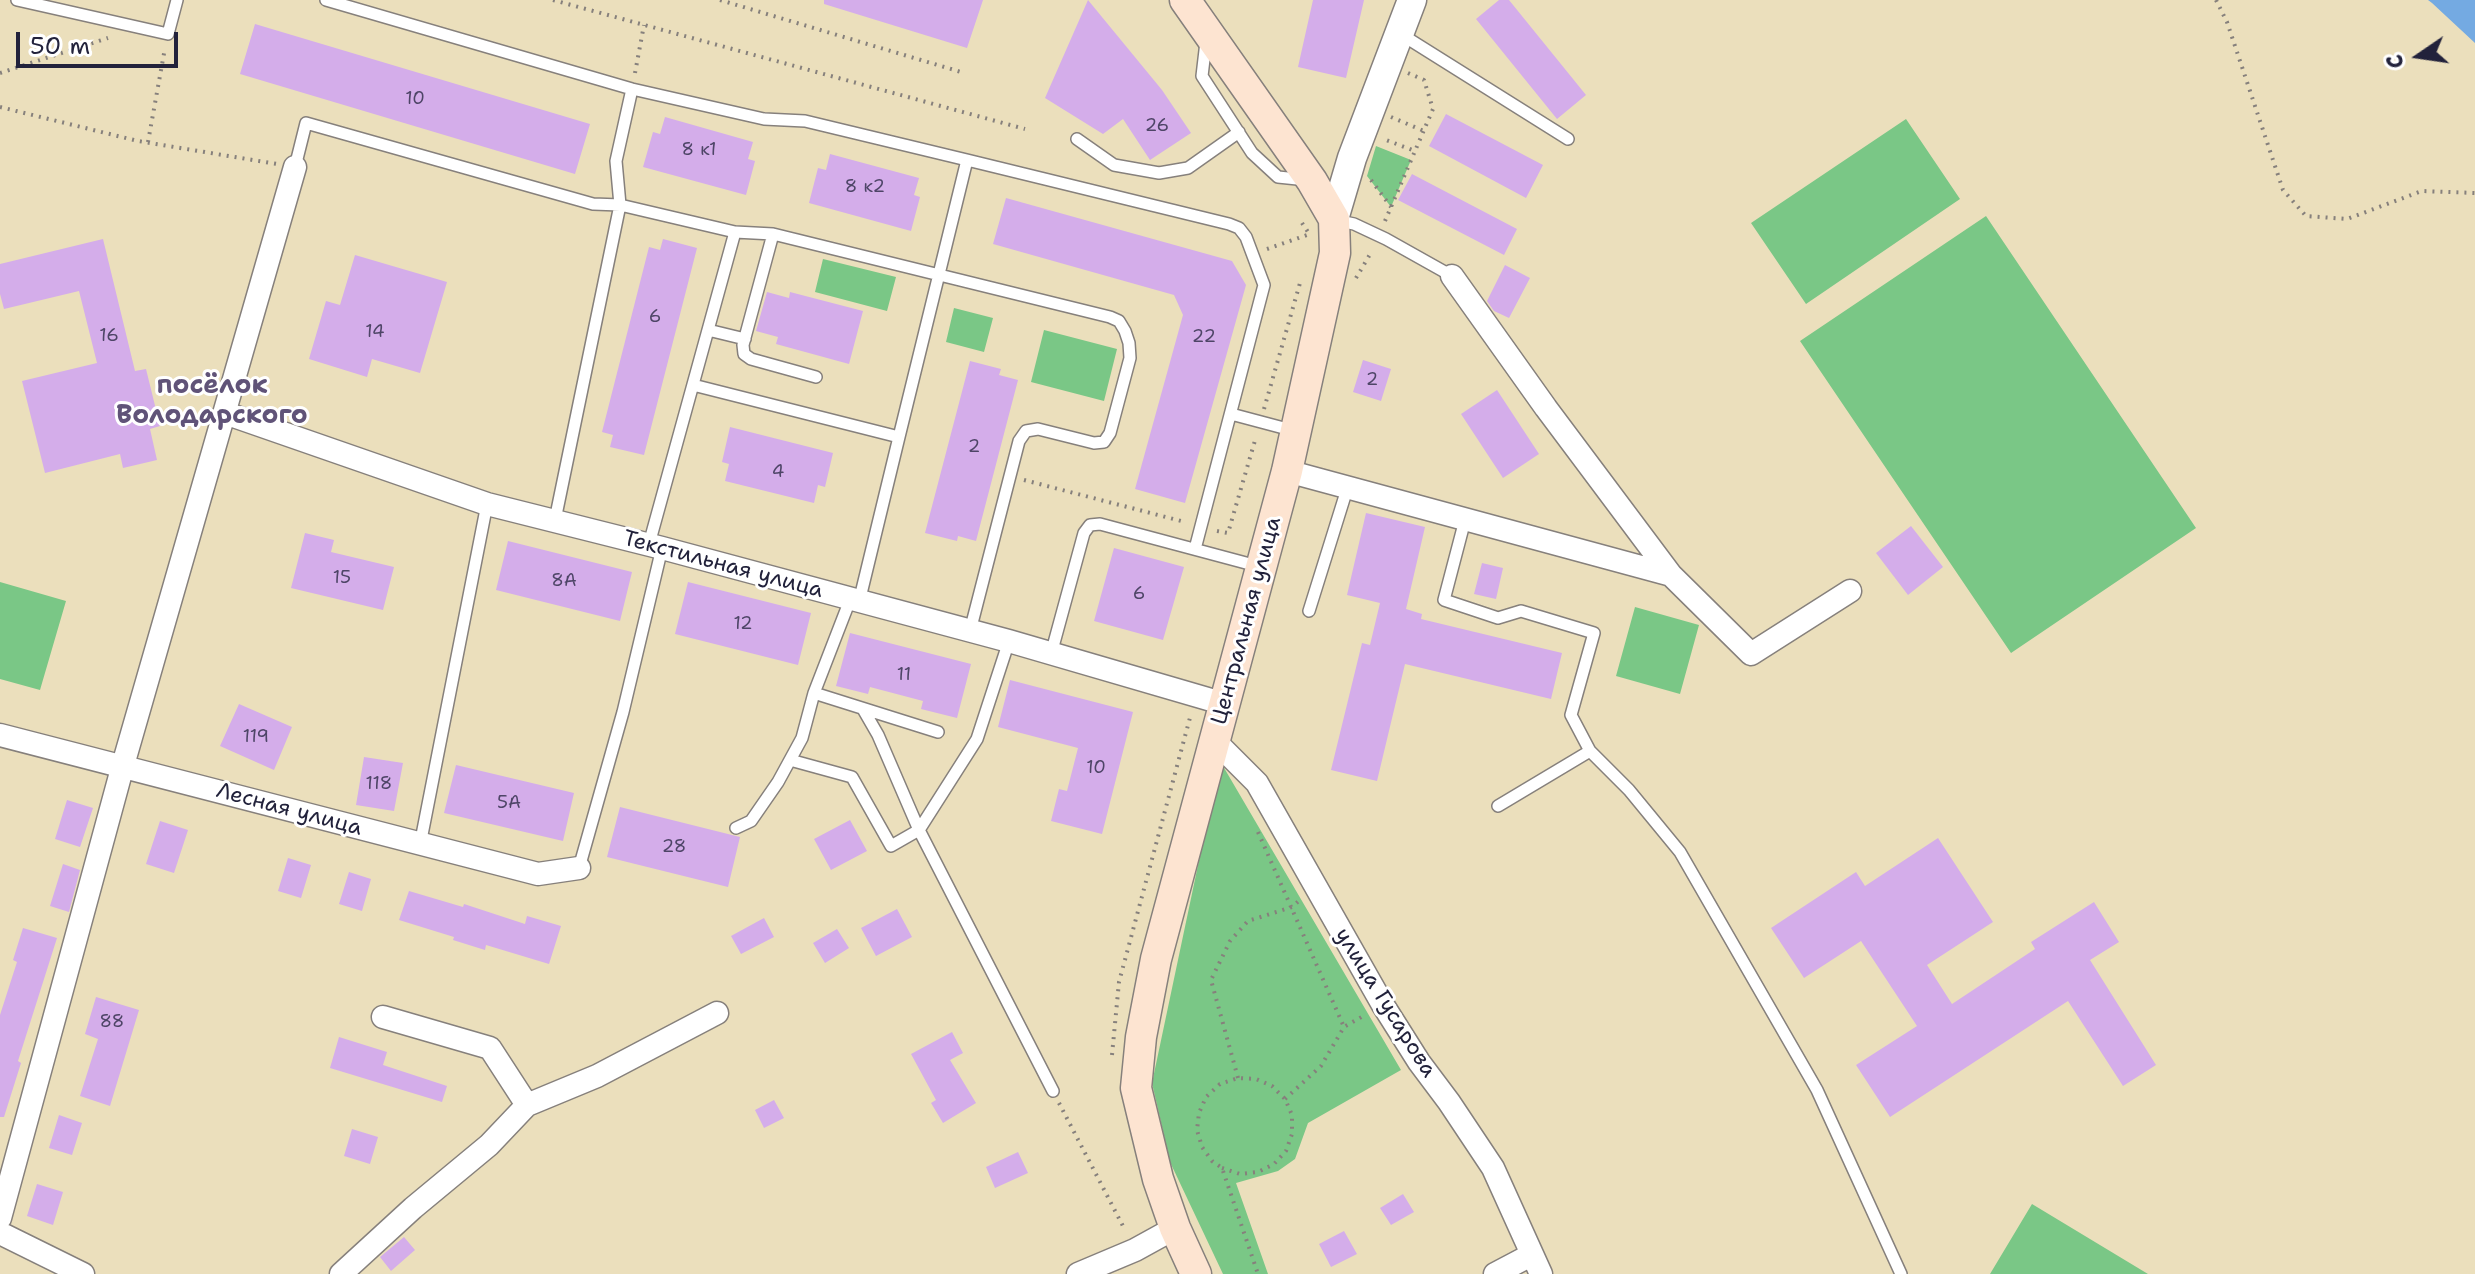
<!DOCTYPE html>
<html>
<head>
<meta charset="utf-8">
<style>
  body { margin:0 }
  #map { position:relative; width:2475px; height:1274px; overflow:hidden; background:#ebdfbc; font-family:"Shantell Sans",sans-serif }
  canvas { display:block }
  .north { position:absolute; left:2379px; top:16px; width:80px; height:80px; -webkit-text-stroke:6px #fff; paint-order:stroke; rotate:257deg; font-size:22px; font-weight:700; line-height:32px; text-align:center; color:#22223b }
  .north::after { content:''; display:block; margin:auto; width:28px; height:36px; background:#22223b; clip-path:polygon(50% 0,100% 100%,50% 72%,0 100%) }
  .scale { position:absolute; left:16px; top:32px; width:162px; height:36px; box-sizing:border-box; border:4px solid #22223b; border-top:0; padding-left:10px; font-size:24px; line-height:28px; white-space:nowrap; color:#22223b; -webkit-text-stroke:6px #fff; paint-order:stroke }
</style>
</head>
<body>
<div id="map">
<canvas width="2475" height="1274"></canvas>
<div class="north">С</div>
<div class="scale">50 m</div>
</div>
<script>
const c = document.querySelector('canvas').getContext('2d');
c.lineJoin = 'round';
function paint(path, color) { c.fillStyle = color; c.fill(path, 'evenodd'); }
const shape = rows => new Path2D(rows.map(r => 'M' + r).join(''));
function trace(path, color, width, dash) { c.strokeStyle = color; c.lineWidth = width; c.lineCap = dash ? 'butt' : 'round'; c.setLineDash(dash || []); c.stroke(path); }
function label(font, color, halo, rows, align = 'center') {
  c.font = font + ' "Shantell Sans",sans-serif'; c.lineWidth = 6; c.setLineDash([]); c.textBaseline = 'middle'; c.strokeStyle = halo; c.fillStyle = color; for (const [text, x, y, turn = 0] of rows) {
    c.save(); c.translate(x, y); c.rotate((+turn || 0) * Math.PI / 180); c.textAlign = isNaN(turn) ? turn : align; if (halo) c.strokeText(text, 0, 0); c.fillText(text, 0, 0); c.restore();
  }
}
paint(shape([
  [1906,119,1960,199,1806,304,1751,223],
  [1376,146,1411,160,1391,207,1367,176],
  [1986,216,2196,528,2011,653,1800,341],
  [823,259,896,277,887,311,815,292],
  [954,308,993,318,984,352,946,342],
  [1044,330,1117,349,1104,401,1031,382],
  [0,582,66,601,40,690,0,679],
  [1635,607,1699,625,1680,694,1616,676],
  [1220,761,1401,1070,1308,1123,1295,1159,1278,1171,1236,1183,1268,1274,1223,1274,1170,1162,1152,1083],
  [2032,1204,2148,1274,1990,1274]
]), '#7ac786');
paint(shape([
  [2428,0,2475,0,2475,43,2432,3]
]), '#74aae2');
paint(shape([
  [824,0,983,0,967,48,824,4],
  [1088,0,1162,90,1191,133,1150,160,1123,119,1103,134,1045,98],
  [1313,0,1364,0,1346,78,1298,67],
  [1499,0,1509,0,1586,95,1557,119,1476,19],
  [255,24,590,124,575,174,240,74],
  [1446,114,1543,165,1526,198,1429,146],
  [665,117,753,142,748,159,755,161,746,195,643,167,653,132,660,134],
  [830,154,919,178,914,195,920,197,911,231,809,203,818,168,826,170],
  [1412,174,1517,229,1504,255,1398,200],
  [1006,198,1232,261,1246,285,1185,503,1135,489,1183,315,1174,295,993,244],
  [103,239,135,371,146,369,160,426,150,429,157,460,123,468,120,454,45,473,22,381,97,363,79,291,4,309,0,294,0,264],
  [663,239,697,248,644,455,610,447,613,435,602,432,649,247,660,250],
  [355,255,447,282,420,373,372,359,367,377,309,359,326,301,340,305],
  [1505,265,1530,278,1509,318,1494,311,1487,301],
  [767,292,789,298,790,292,863,311,849,364,776,344,778,337,756,331],
  [1363,360,1391,369,1381,401,1353,392],
  [970,361,1001,369,999,375,1018,380,976,541,958,536,957,541,925,533],
  [1497,390,1539,454,1503,478,1461,414],
  [730,427,833,453,825,487,818,485,814,503,725,481,729,464,722,462],
  [1366,513,1425,527,1406,609,1422,614,1421,619,1562,653,1551,699,1405,664,1377,781,1331,770,1362,643,1370,645,1380,603,1347,595],
  [1911,526,1943,567,1908,595,1876,553],
  [305,533,334,540,331,552,394,567,383,610,291,588],
  [508,541,632,572,620,621,496,590],
  [1114,548,1184,567,1163,640,1094,621],
  [1482,563,1503,568,1496,599,1474,594],
  [688,582,811,613,798,665,675,634],
  [850,633,971,664,957,718,921,709,923,701,870,687,868,694,836,686],
  [1010,680,1133,712,1102,834,1051,821,1059,789,1067,791,1078,748,998,727],
  [239,704,292,727,274,770,220,746],
  [364,757,403,763,394,811,356,805],
  [456,765,574,793,563,841,444,813],
  [67,800,93,808,80,847,55,839],
  [620,807,740,837,728,887,607,857],
  [850,820,867,851,831,870,814,839],
  [160,821,188,830,174,873,146,864],
  [1938,838,1993,922,1927,965,1952,1004,2035,949,2031,942,2094,902,2119,942,2090,960,2156,1065,2123,1086,2068,1001,1890,1117,1856,1065,1917,1026,1861,941,1804,978,1771,928,1856,872,1865,886],
  [288,858,311,865,301,898,278,891],
  [63,864,80,870,69,912,50,906],
  [349,872,371,879,362,911,339,904],
  [409,891,463,907,464,904,525,924,527,916,561,926,549,964,486,945,485,950,453,940,454,937,399,920],
  [897,909,912,937,876,956,861,928],
  [764,918,774,937,741,954,731,936],
  [23,928,57,938,18,1061,21,1063,4,1117,0,1117,0,1015,17,962,13,960],
  [837,929,849,948,825,963,813,943],
  [96,997,139,1010,110,1106,80,1096,98,1039,85,1034],
  [952,1032,963,1053,950,1060,976,1103,943,1123,931,1103,936,1100,911,1054],
  [339,1037,387,1052,383,1065,447,1086,442,1102,330,1068],
  [774,1100,784,1118,764,1128,755,1110],
  [59,1115,82,1123,72,1155,49,1148],
  [352,1129,378,1137,370,1164,344,1156],
  [1018,1152,1028,1173,995,1188,986,1167],
  [37,1184,63,1192,53,1225,27,1216],
  [1403,1194,1414,1212,1391,1225,1380,1208],
  [1344,1231,1357,1254,1331,1267,1319,1244],
  [404,1237,415,1250,391,1271,380,1257]
]), '#d4adea');
const service = shape([
  [17,0,168,34,177,0],
  [326,0,632,89,764,119,805,121,967,160],
  [1399,33,1568,139],
  [1206,42,1202,76,1252,153,1278,177,1307,180],
  [1077,139,1114,165,1159,173,1188,168,1239,132],
  [295,167,306,123,593,204,620,205,735,232,649,544],
  [1335,220,1354,224,1386,239,1452,276],
  [735,232,773,234,1110,317,1119,321,1125,331,1129,343,1130,358,1110,433,1104,442,1094,443,1038,429,1026,431,1019,441,970,631],
  [773,234,743,345,744,354,751,359,816,377],
  [708,330,745,339],
  [693,385,899,437,859,602],
  [1231,414,1295,431],
  [899,437,967,160,1229,224,1239,228,1246,237,1264,285,1195,549],
  [555,520,620,205,616,161,632,89],
  [1465,520,1444,600,1498,618,1521,611,1594,633,1571,715,1590,751,1498,806],
  [850,600,814,693,938,732],
  [1309,611,1348,486],
  [1051,654,1084,533,1090,525,1100,524,1261,567],
  [863,709,878,735,919,830,1053,1091],
  [1590,751,1629,790,1680,852,1817,1090,1901,1274],
  [790,760,852,777,891,846,919,830,977,739,1009,641],
  [736,828,751,821,778,782,802,738,814,693],
  [420,845,487,504],
  [579,868,623,712,662,548]
]);
const minor = shape([
  [1452,276,1546,408,1671,575,1751,654,1850,591],
  [225,413,487,504,662,548,1009,641,1225,704],
  [1287,471,1671,575],
  [0,735,538,874,579,868],
  [1215,741,1257,783,1383,1005,1419,1062,1449,1102,1493,1168,1541,1274],
  [527,1105,597,1076,717,1013],
  [0,1218,123,765,295,167],
  [0,1233,83,1274],
  [341,1274,413,1208,489,1145,527,1105,490,1048,383,1017],
  [1078,1274,1135,1250,1175,1228],
  [1495,1274,1531,1255]
]);
const tertiary = shape([
  [1334,219,1352,158,1412,0]
]);
const secondary = shape([
  [1185,0,1312,181,1334,219,1335,253,1287,471,1156,959,1141,1037,1136,1088,1158,1179,1175,1228,1196,1274]
]);
trace(service, '#86807c', 14);
trace(minor, '#86807c', 25);
trace(tertiary, '#86807c', 31);
trace(secondary, '#86807c', 33);
trace(shape([
  [553,0,1025,129],
  [720,0,961,72],
  [2216,0,2227,22,2283,190,2306,216,2347,219,2422,191,2475,193],
  [0,73,108,38],
  [635,73,644,25],
  [1408,73,1424,80,1433,109,1415,151],
  [0,107,138,141,277,164],
  [1391,117,1424,131],
  [148,142,165,48],
  [1371,180,1391,207],
  [1385,221,1415,151,1386,140],
  [1302,223,1308,232],
  [1267,249,1310,234],
  [1356,278,1372,251],
  [1264,409,1300,283],
  [1024,480,1185,522],
  [1217,531,1228,533,1256,437],
  [1258,832,1344,1027],
  [1112,1055,1119,982,1191,714],
  [1238,1078,1211,980,1230,941,1248,921,1292,907,1301,899],
  [1285,1099,1321,1066,1344,1027,1365,1015],
  [1059,1103,1125,1230],
  [1222,1168,1240,1174,1258,1172,1274,1164,1286,1151,1292,1134,1292,1115,1285,1099,1272,1086,1256,1079,1238,1078,1220,1084,1206,1097,1199,1113,1197,1130,1202,1147,1212,1161,1222,1168,1258,1274]
]), '#86807c', 4, [2, 6]);
trace(service, '#fff', 11);
trace(minor, '#fff', 22);
trace(tertiary, '#fff', 28);
trace(secondary, '#fde4d1', 30);
label('18px', '#4e4567', null, [
  ["10",415,99],
  ["26",1157,126],
  ["8 к1",699,150],
  ["8 к2",865,187],
  ["6",655,317],
  ["14",375,332],
  ["16",109,336],
  ["22",1204,337],
  ["2",1372,380],
  ["2",974,447],
  ["4",778,472],
  ["15",342,578],
  ["8А",564,581],
  ["6",1139,594],
  ["12",743,624],
  ["11",904,675],
  ["119",256,737],
  ["10",1096,768],
  ["118",379,784],
  ["5А",509,803],
  ["28",674,847],
  ["88",112,1022]
]);
label('22px', '#22223b', '#fff', [
  ["Текстильная улица",723,565,15],
  ["Центральная улица",1247,621,-75],
  ["Лесная улица",289,810,15],
  ["улица Гусарова",1385,1003,58]
]);
label('bold 26px', '#605378', '#fff', [
  ["посёлок",212,386],
  ["Володарского",212,416]
]);
</script>
</body>
</html>
